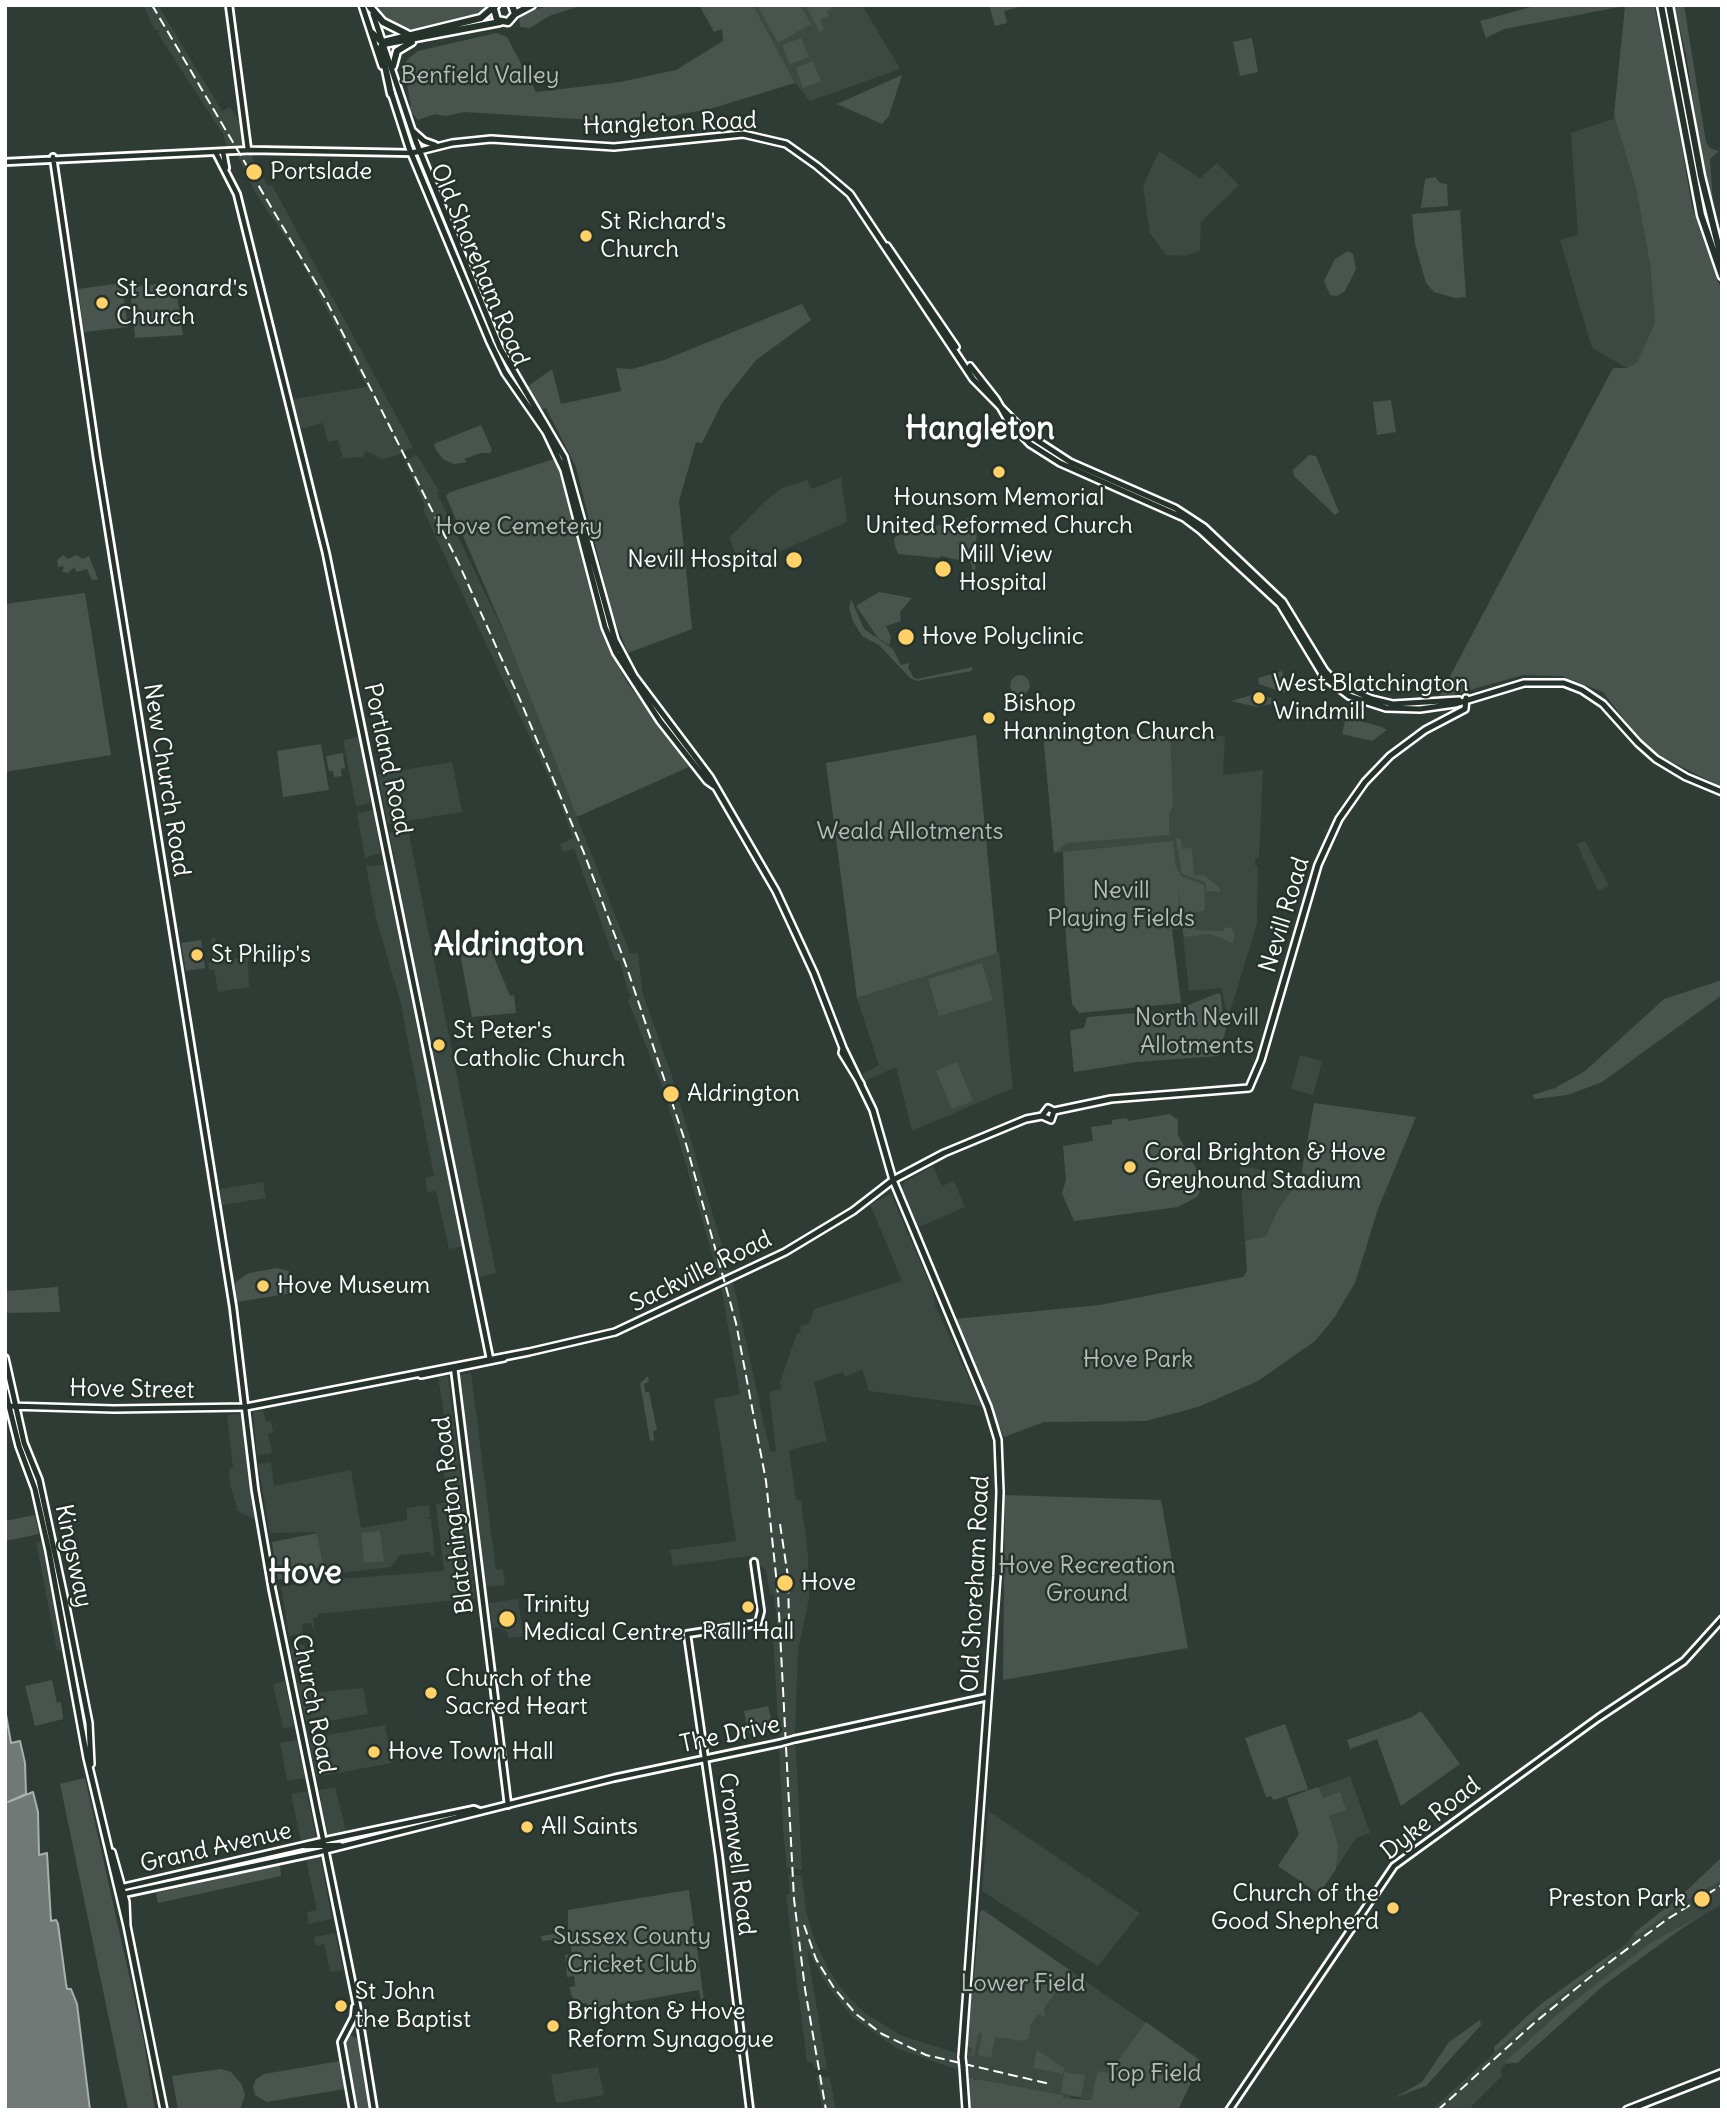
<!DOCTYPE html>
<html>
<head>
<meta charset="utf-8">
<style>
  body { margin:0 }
  #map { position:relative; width:1727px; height:2115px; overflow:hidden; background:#2f3b35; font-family:Delius,sans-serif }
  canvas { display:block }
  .frame { position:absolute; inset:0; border:7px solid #fff; pointer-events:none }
</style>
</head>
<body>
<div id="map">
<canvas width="1727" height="2115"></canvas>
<div class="frame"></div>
</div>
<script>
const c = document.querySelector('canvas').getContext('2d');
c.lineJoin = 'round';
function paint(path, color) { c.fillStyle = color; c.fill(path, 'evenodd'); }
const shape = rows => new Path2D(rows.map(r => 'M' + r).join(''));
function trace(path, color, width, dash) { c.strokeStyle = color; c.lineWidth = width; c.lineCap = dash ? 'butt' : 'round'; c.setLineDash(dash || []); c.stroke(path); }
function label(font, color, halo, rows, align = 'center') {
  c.font = font + ' Delius,sans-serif'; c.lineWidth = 5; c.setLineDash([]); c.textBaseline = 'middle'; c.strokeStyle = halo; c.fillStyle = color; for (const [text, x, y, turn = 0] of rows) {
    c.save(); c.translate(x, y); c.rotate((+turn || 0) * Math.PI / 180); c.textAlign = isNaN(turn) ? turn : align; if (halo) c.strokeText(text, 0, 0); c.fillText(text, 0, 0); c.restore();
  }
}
paint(shape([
  [143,5,158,5,222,111,230,107,235,114,244,130,242,147,227,148,223,134,158,34,160,31,155,30],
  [753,5,862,5,900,69,810,101,795,83],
  [1616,118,1636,188,1650,265,1655,322,1637,362,1627,368,1592,348,1560,240,1578,235,1571,133],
  [1159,151,1200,178,1217,163,1239,185,1201,222,1200,250,1185,256,1166,255,1150,233,1143,186],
  [255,154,252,157,255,164,268,186,272,185,413,447,395,456,382,459,366,451,362,457,343,458,338,440,328,442,323,423,296,430,288,400,367,387,299,257,254,191,238,157,235,157],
  [417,455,439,491,437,493,509,643,630,953,638,954,643,994,671,1073,730,1273,719,1277,665,1094,628,1001,632,994,629,994,619,960,615,961,574,849,563,852,560,844,573,838,558,797,423,510,425,507,405,461],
  [841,477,847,522,742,568,729,538,763,503,782,488,807,480,812,489],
  [1043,733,1225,736,1223,775,1263,770,1259,858,1255,858,1255,866,1258,866,1257,924,1228,1018,1221,988,1189,991,1173,842,1054,853],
  [359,737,371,803,356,806,343,740],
  [452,762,462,812,388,824,378,774],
  [373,810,381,853,365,858,357,813],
  [408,829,496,1273,478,1277,470,1245,449,1249,436,1191,427,1192,425,1178,434,1176,400,1000,376,918,366,866,396,864,389,833],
  [1585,841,1609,886,1598,891,1577,844],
  [211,938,215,938,219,961,248,956,249,987,218,992,214,970,209,970,208,963,214,961],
  [999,952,1013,1088,912,1131,896,1067,865,1081,862,1074,879,1065,857,998],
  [1300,1055,1322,1061,1313,1095,1291,1089],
  [933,1166,942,1186,954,1181,965,1207,919,1227,902,1189,904,1182],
  [1240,1166,1301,1176,1277,1211,1266,1236,1245,1241],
  [263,1182,266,1198,222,1205,220,1189],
  [891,1194,932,1289,935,1305,982,1406,869,1391,862,1369,845,1377,843,1372,814,1382,827,1441,789,1450,796,1500,801,1501,808,1556,809,1599,798,1650,795,1734,779,1739,773,1635,776,1634,777,1621,774,1596,770,1594,766,1570,751,1556,673,1566,670,1550,736,1541,714,1399,740,1394,721,1286,733,1282,766,1433,771,1452,776,1451,769,1392,781,1389,780,1382,797,1333,801,1332,800,1326,809,1324,814,1309,902,1281,870,1204],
  [471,1373,496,1570,503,1569,505,1585,486,1587,460,1380,460,1375],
  [448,1376,475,1598,318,1614,317,1618,313,1618,315,1634,311,1623,302,1624,303,1634,289,1636,281,1587,312,1581,444,1571,436,1504,448,1502,443,1468,449,1466,447,1450,444,1450,441,1429,446,1428,438,1377],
  [263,1410,266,1422,271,1421,273,1432,268,1434,272,1453,257,1455,253,1412],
  [241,1414,256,1520,234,1509,237,1508,230,1485,229,1469,233,1468,227,1415],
  [271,1462,274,1486,351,1470,361,1528,407,1520,407,1508,429,1505,430,1517,425,1518,431,1519,435,1555,430,1556,430,1552,400,1555,391,1567,326,1575,317,1532,270,1533,258,1464],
  [46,1541,66,1649,57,1651,36,1542],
  [518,1599,523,1636,509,1638,508,1633,499,1627,492,1628,489,1603],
  [304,1645,310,1673,296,1674,290,1646],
  [285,1681,294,1727,283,1728,273,1684],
  [311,1681,314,1695,321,1692,363,1688,368,1714,307,1725,297,1682],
  [1285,1724,1308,1791,1350,1776,1370,1833,1356,1838,1319,1894,1278,1866,1299,1834,1287,1798,1306,1792,1304,1785,1266,1797,1245,1738],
  [385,1725,392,1763,316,1777,309,1738],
  [297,1740,305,1778,287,1781,280,1743],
  [795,1745,796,1750,802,1870,787,1868,783,1828,779,1749],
  [335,1787,346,1831,328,1835,319,1790],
  [307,1791,316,1839,301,1842,291,1794],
  [988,1811,1140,1913,1098,1966,982,1891],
  [320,1856,332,1919,309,1924,307,1912,317,1910,306,1860],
  [1722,1857,1722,1904,1653,1947,1603,1986,1517,2063,1506,2064,1501,2069,1502,2076,1468,2110,1431,2110,1495,2052,1494,2047,1529,2014,1627,1943,1634,1933,1681,1896],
  [788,1874,802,1876,806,1911,814,1938,829,1971,845,1993,865,2013,900,2035,956,2053,958,2070,898,2049,852,2017,827,1985,807,1949,827,2069,814,2068,812,2062,807,2062,786,1895,790,1894],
  [983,1910,1201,2061,1178,2110,1141,2110,1071,2096,1070,2110,1048,2110,1062,2095,966,2077,980,1912],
  [335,1933,343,1970,330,1972,324,1944,316,1946,314,1937],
  [598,2067,604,2095,556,2103,551,2075],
  [816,2076,830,2078,836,2110,823,2110]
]), '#3c4842');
paint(shape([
  [376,5,493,5,487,13,414,30,399,28,386,19],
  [552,5,583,5,549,16,530,28,520,27,519,16,523,13],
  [699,5,753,5,795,83,710,109,654,119,608,121,464,112,445,116,435,114,418,120,409,109,411,105,403,65,408,59,418,51,496,33,507,37,536,92,620,82,676,70,723,41,722,29,714,32],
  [757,5,800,5,811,24,778,43],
  [805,5,837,5,827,11,829,16,820,19,824,30,820,32],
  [989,5,1027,5,1004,11,1007,23,995,26],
  [1538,5,1654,5,1669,72,1692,207,1722,292,1722,787,1662,757,1639,739,1603,692,1562,676,1523,675,1438,699,1613,368,1627,368,1637,362,1655,322,1650,265,1636,188,1614,115,1625,6,1504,29,1486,38,1480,21],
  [1674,5,1684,5,1706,142,1710,148,1719,151,1710,159,1713,202,1722,240,1705,181,1686,54],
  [801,38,809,57,790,64,782,45],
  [1252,38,1258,72,1240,76,1233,42],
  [813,61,821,81,803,88,796,68],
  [902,75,889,116,882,124,837,104],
  [1435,177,1440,183,1447,184,1448,206,1421,208,1425,179],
  [1460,210,1466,297,1455,298,1434,292,1426,283,1415,244,1412,214],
  [1348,251,1353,254,1356,269,1345,291,1337,296,1330,295,1324,281,1335,259],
  [175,282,183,335,135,338,130,287],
  [122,283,128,327,84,332,78,289],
  [802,304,811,320,756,360,722,403,702,443,696,442,679,501,692,629,628,653,613,616,576,467,546,408,542,409,527,387,552,369,561,404,621,391,616,368,632,369,664,360],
  [1391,400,1396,432,1377,435,1373,402],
  [481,425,492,450,490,453,481,453,464,459,467,462,454,464,443,459,436,450,434,444],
  [1309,455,1316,456,1339,512,1335,515,1294,476,1293,470],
  [554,459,565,487,605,640,628,684,691,766,577,817,509,643,446,496,450,492],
  [972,517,977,518,975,585,982,588,979,592,975,590,971,579,972,566,967,555,959,560,941,556,940,558,898,554,895,546,894,538,899,535],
  [63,555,68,559,76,555,83,559,89,556,98,579,92,580,87,569,76,572,75,567,68,573,62,572,64,566,58,567,57,560],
  [879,592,912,598,900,612,901,621,886,626,891,637,889,645,878,638,856,606],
  [85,593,111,755,5,772,5,604],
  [851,599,864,629,893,649,901,665,910,663,908,667,913,677,917,679,972,667,972,671,917,681,910,678,879,645,862,636,853,621,849,608],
  [1282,671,1285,693,1259,684,1258,678],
  '1010 685a10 10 0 1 1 20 0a10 10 0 1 1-20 0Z',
  [1259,693,1280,702,1257,707,1231,701],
  [1346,717,1382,727,1387,730,1372,741,1342,734],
  [1043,733,1170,734,1173,807,1169,813,1169,835,1067,843,1054,853],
  [976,735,997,953,857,998,826,763],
  [321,744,329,790,283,797,277,751],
  [343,753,345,768,341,769,342,776,334,777,333,771,329,771,326,756],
  [1176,838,1181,839,1182,849,1192,848,1194,875,1204,875,1220,888,1220,892,1207,891,1205,882,1182,874],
  [1173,841,1176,867,1181,876,1204,885,1205,906,1204,911,1194,912,1195,930,1223,931,1224,928,1231,927,1235,934,1233,943,1210,934,1184,937,1178,885,1181,928,1172,929,1181,1003,1079,1013,1072,1004,1066,940,1063,852],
  [201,940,205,968,186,971,181,943],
  [491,950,510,996,514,995,516,1013,472,1017,460,954],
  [982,963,993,1000,939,1016,928,979],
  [1722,980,1722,995,1602,1082,1568,1095,1535,1099,1532,1095,1555,1088,1585,1071,1664,999],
  [1218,993,1221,995,1223,1021,1227,1025,1219,1056,1137,1062,1074,1072,1070,1033,1071,1030,1084,1028,1087,1017,1176,1010],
  [957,1062,973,1101,952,1109,936,1071],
  [1314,1103,1416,1117,1378,1209,1355,1283,1334,1318,1315,1341,1258,1381,1198,1407,1146,1421,1044,1422,1004,1437,954,1319,1100,1305,1243,1277,1247,1271,1245,1241,1266,1236,1277,1211,1301,1176],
  [1170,1114,1178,1120,1178,1135,1204,1183,1197,1197,1178,1207,1074,1221,1062,1193,1066,1180,1063,1146,1093,1141,1091,1127,1112,1124,1112,1120,1127,1118,1128,1121],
  [277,1268,289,1271,293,1293,237,1302,235,1283,237,1281,249,1273],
  [58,1287,60,1312,5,1313,6,1291],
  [648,1376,649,1382,644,1384,645,1392,649,1392,657,1430,653,1431,654,1440,650,1441,640,1383],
  [1005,1495,1161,1500,1188,1648,1003,1680],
  [35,1515,39,1534,5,1541,5,1521],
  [380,1531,384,1561,364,1563,361,1533],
  [317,1533,323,1563,319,1568,278,1580,272,1542],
  [52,1680,57,1703,61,1702,63,1719,35,1726,25,1686],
  [768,1706,773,1729,749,1734,744,1711],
  [1421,1711,1460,1764,1401,1806,1377,1739,1350,1749,1347,1740,1412,1717],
  [1285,1724,1308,1789,1273,1800,1271,1796,1266,1797,1245,1738],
  [85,1778,144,2042,155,2110,128,2110,115,2048,60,1784],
  [1318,1787,1323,1798,1340,1792,1346,1810,1329,1816,1338,1845,1336,1869,1319,1894,1278,1866,1299,1834,1287,1798],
  [1722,1857,1722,1880,1688,1899,1637,1936,1634,1933,1681,1896],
  [280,1865,281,1876,158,1903,156,1893],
  [689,1890,705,2008,702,2008,699,1990,590,2009,586,2003,575,2004,569,1987,575,1986,574,1976,567,1977,565,1955,572,1954,570,1944,563,1945,561,1939,542,1941,541,1936,568,1932,568,1910],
  [983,1910,1071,1971,1044,2008,1045,2017,1038,2014,1030,2026,1029,2038,1023,2041,995,2037,991,2058,978,2055,982,2034,979,2032,974,2056,966,2055,972,2053,972,2047,967,2047,980,1912],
  [1696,1918,1603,1986,1517,2063,1505,2062,1559,2013,1603,1979,1652,1942],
  [1615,1951,1608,1960,1549,2005,1495,2052,1494,2047,1541,2004],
  [1480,2020,1481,2025,1426,2086,1394,2098,1422,2082,1449,2042],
  [1146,2022,1201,2061,1178,2110,971,2110,966,2077,974,2078,974,2081,977,2079,1063,2095,1063,2098,1091,2100,1098,2071,1109,2073],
  [350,2035,358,2039,370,2110,356,2110,344,2041],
  [1037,2050,1064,2068,1063,2074,1033,2068],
  [340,2061,345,2089,267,2102,255,2095,253,2087,256,2079,264,2074],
  [220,2069,231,2072,242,2085,245,2095,240,2110,178,2110,172,2076],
  [1064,2072,1085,2075,1081,2097,1061,2093]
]), '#4a544f');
const water = shape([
  [5,1709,11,1743,20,1741,25,1763,26,1794,8,1802,33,1792,38,1812,39,1855,47,1853,51,1921,56,1920,58,1924,66,1984,67,1989,71,1989,77,2004,90,2110,5,2110,5,1709]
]);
paint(water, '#707975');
trace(water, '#a9afac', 2);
const tertiary = shape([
  [223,152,226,168],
  [216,153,237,194,326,553,490,1359],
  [454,1367,508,1805],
  [1229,2110,1394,1866,1598,1718,1684,1661,1722,1619]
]);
const secondary = shape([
  [229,5,248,150],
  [53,157,97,459,233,1307,255,1490,272,1589,358,2011,374,2110],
  [5,162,252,150,412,153],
  [795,1739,988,1697],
  [305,1846,340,1845],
  [119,1888,331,1839,474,1809,479,1811],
  [123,1894,319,1852,614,1778,780,1743],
  [353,2110,341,2042,354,2017,355,2007],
  [750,2110,719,1856,687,1634,758,1623,761,1611,754,1562]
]);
const primary = shape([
  [362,5,382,66],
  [373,14,416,142,500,348,564,457,615,640,634,676,710,777,776,891,814,973,843,1048,842,1053,861,1084],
  [391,92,409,148,490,342,505,373,546,432,564,470,605,627,616,653,660,721,707,781,714,786],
  [414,132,424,141,435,145],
  [412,153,452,143,491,139,614,147,743,134,786,144,817,166,850,194,973,379,1027,434,1070,462,1175,508,1204,527,1283,602,1325,671,1336,683,1372,699,1393,704,1459,700],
  [887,246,956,347],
  [970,366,996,399,1009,422,1030,444,1060,463,1184,518,1200,530,1280,604,1324,677,1349,696,1386,708,1420,709,1455,704,1524,683,1564,683,1582,690,1603,704,1638,743,1656,759,1686,777,1722,792],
  [843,1048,873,1110,893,1180,988,1407,998,1440,1000,1492,997,1576,962,2057],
  [1042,1116,1048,1108,1054,1111,1111,1099,1249,1088,1261,1060,1318,865,1339,819,1365,782,1390,756,1425,730,1465,709,1466,698],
  [5,1358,24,1443,39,1480,65,1601,89,1723,91,1764],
  [421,1375,504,1358],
  [5,1390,19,1446,35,1489,49,1551,87,1758,127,1926,164,2110],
  [9,1406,114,1409,246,1407,529,1352,615,1332,785,1252,853,1211,893,1180,944,1153,1026,1119,1042,1116,1051,1120,1054,1111],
  [112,1852,126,1902,127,1926],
  [963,2067,966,2110]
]);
const trunk = shape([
  [1661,5,1701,215,1722,276],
  [1669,5,1701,176,1722,261],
  [370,7,383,22,407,34],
  [494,9,497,20,508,22,515,14,512,5],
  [515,14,532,5],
  [372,33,384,44,500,22],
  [393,66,397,51,412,42],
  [391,94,381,47,383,42,481,18,496,5],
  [1627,2110,1722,2073]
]);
trace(tertiary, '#fff', 10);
trace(secondary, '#fff', 10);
trace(primary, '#fff', 10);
trace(trunk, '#fff', 11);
trace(tertiary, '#26332d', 4.5);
trace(secondary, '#26332d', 4.5);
trace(primary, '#26332d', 5);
trace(trunk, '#26332d', 6);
trace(shape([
  [152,5,326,300,459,564,521,702,584,853,627,968,686,1144,736,1323,766,1481,778,1594,794,1899,805,1989,826,2110],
  [780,1524,788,1577,789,1621],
  [804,1925,816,1959,834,1988,856,2014,882,2034,926,2055,1050,2084],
  [1438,2110,1533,2024,1595,1973,1666,1920,1722,1885]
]), '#fff', 2, [10, 5]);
const secondaryBridge = shape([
  [780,1743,795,1739]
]);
const primaryBridge = shape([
  [962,2057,963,2067]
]);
trace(secondaryBridge, '#fff', 10, []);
trace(primaryBridge, '#fff', 10, []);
trace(secondaryBridge, '#26332d', 4.5);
trace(primaryBridge, '#26332d', 5);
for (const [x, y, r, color] of [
  [254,172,9,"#ffd166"],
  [586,236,7,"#ffd166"],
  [102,303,7,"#ffd166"],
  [999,472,7,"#ffd166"],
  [794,560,9,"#ffd166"],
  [943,569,9,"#ffd166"],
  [906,637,9,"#ffd166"],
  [1259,698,7,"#ffd166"],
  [989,718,7,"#ffd166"],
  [197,955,7,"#ffd166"],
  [439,1045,7,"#ffd166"],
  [671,1094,9,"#ffd166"],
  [1130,1167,7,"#ffd166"],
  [263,1286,7,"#ffd166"],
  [785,1583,9,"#ffd166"],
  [748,1607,7,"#ffd166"],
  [507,1619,9,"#ffd166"],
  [431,1693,7,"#ffd166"],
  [374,1752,7,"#ffd166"],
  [527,1827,7,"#ffd166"],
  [1702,1899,9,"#ffd166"],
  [1393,1908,7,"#ffd166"],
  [341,2006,7,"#ffd166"],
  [553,2026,7,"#ffd166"]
]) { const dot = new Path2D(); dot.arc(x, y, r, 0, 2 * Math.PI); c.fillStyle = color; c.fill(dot); trace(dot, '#26332d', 2.5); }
label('24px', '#b7bbb9', '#26332d', [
  ["Benfield Valley",480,76],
  ["Hove Cemetery",519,527],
  ["Weald Allotments",910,832],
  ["Nevill",1121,891],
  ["Playing Fields",1121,919],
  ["North Nevill",1197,1018],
  ["Allotments",1197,1046],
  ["Hove Park",1138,1360],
  ["Hove Recreation",1087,1566],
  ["Ground",1087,1594],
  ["Sussex County",632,1937],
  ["Cricket Club",632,1965],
  ["Lower Field",1023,1984],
  ["Top Field",1154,2074]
]);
label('24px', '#fff', '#26332d', [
  ["Hangleton Road",670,124,-2],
  ["Old Shoreham Road",479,265,67],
  ["Portland Road",387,759,78],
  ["New Church Road",166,780,81],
  ["Nevill Road",1285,915,-73],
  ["Sackville Road",701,1272,-26],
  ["Hove Street",132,1390,1],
  ["Blatchington Road",454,1515,-97],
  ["Kingsway",73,1556,78],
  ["Old Shoreham Road",976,1584,-87],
  ["Church Road",313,1704,79],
  ["The Drive",730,1735,-12],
  ["Dyke Road",1431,1819,-38],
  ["Grand Avenue",216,1848,-13],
  ["Cromwell Road",736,1854,83]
]);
label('24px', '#fff', '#26332d', [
  ["Portslade",270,172],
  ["St Richard's",600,222],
  ["Church",600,250],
  ["St Leonard's",116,289],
  ["Church",116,317],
  ["Hounsom Memorial",999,498,"center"],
  ["United Reformed Church",999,526,"center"],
  ["Mill View",959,555],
  ["Hospital",959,583],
  ["Nevill Hospital",778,560,"right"],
  ["Hove Polyclinic",922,637],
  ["West Blatchington",1273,684],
  ["Windmill",1273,712],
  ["Bishop",1003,704],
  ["Hannington Church",1003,732],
  ["St Philip's",211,955],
  ["St Peter's",453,1031],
  ["Catholic Church",453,1059],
  ["Aldrington",687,1094],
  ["Coral Brighton & Hove",1144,1153],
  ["Greyhound Stadium",1144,1181],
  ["Hove Museum",277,1286],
  ["Hove",801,1583],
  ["Trinity",523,1605],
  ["Medical Centre",523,1633],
  ["Ralli Hall",748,1632,"center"],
  ["Church of the",445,1679],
  ["Sacred Heart",445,1707],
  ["Hove Town Hall",388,1752],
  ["All Saints",541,1827],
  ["Church of the",1379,1894,"right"],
  ["Good Shepherd",1379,1922,"right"],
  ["Preston Park",1686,1899,"right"],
  ["St John",355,1992],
  ["the Baptist",355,2020],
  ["Brighton & Hove",567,2012],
  ["Reform Synagogue",567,2040]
], 'left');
label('bold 32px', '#fff', '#26332d', [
  ["Hangleton",980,430],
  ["Aldrington",509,946],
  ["Hove",305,1574]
]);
</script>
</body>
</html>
